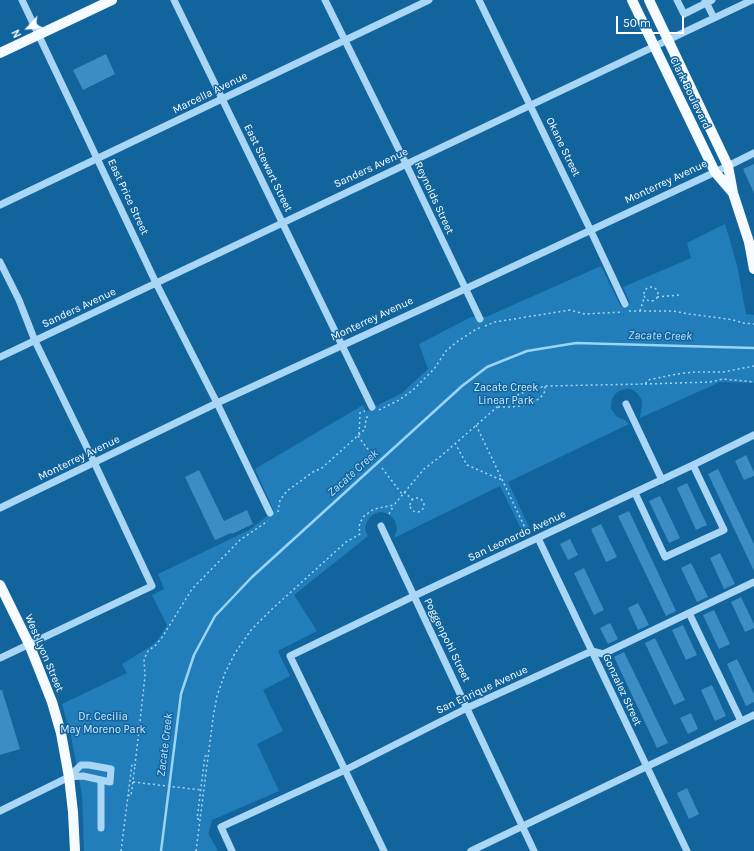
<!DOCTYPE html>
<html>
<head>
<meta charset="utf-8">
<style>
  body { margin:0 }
  #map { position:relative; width:754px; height:851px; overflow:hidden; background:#12649d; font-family:Karla,sans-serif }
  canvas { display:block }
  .north { position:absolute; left:8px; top:8px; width:40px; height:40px; -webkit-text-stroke:3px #12649d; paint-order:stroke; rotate:244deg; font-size:11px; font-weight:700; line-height:16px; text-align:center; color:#fff }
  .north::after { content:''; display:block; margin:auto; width:14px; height:18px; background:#fff; clip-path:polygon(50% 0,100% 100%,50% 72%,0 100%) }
  .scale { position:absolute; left:616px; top:16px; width:68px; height:18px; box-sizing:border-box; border:2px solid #fff; border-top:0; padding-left:5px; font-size:12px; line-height:14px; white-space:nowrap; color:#fff; -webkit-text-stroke:3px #12649d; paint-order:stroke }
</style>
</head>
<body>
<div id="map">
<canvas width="754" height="851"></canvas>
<div class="north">N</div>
<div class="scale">50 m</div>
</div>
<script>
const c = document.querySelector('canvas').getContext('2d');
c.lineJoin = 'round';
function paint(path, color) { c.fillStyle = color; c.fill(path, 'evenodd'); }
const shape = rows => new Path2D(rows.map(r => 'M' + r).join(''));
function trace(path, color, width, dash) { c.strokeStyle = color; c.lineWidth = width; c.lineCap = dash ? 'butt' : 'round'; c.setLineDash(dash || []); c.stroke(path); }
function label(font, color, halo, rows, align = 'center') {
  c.font = font + ' Karla,sans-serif'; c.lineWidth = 3; c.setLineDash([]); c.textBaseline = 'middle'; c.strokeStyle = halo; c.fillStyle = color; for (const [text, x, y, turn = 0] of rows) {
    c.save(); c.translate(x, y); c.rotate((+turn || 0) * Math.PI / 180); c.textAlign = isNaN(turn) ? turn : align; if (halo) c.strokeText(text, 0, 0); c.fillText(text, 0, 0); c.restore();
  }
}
paint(shape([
  [725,224,737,265,746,314,754,315,754,383,720,382,640,418,642,405,642,400,636,392,631,389,626,389,619,391,615,394,612,399,611,404,611,409,617,417,625,420,629,424,508,482,531,531,524,535,500,486,394,538,397,529,395,521,392,517,386,513,381,512,376,513,371,516,368,520,365,527,366,532,368,536,294,595,317,631,278,651,290,676,263,690,283,731,257,744,279,791,212,820,209,831,209,835,218,851,84,851,82,795,71,736,62,704,127,673,122,664,148,648,158,640,167,625,152,595,164,589,158,574,249,530,274,511,255,469,363,405,366,411,402,393,428,369,419,344,471,317,486,317,601,266,621,307,630,303,623,287,691,258,687,243]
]), '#217ebb');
trace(shape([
  [161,851,181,694,194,655,215,616,252,577,462,386,487,367,527,351,576,343,754,348]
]), '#9ad4f7', 2.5);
paint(shape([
  [106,54,115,74,83,90,73,70],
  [754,164,754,193,743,169],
  [746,455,754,472,754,476,744,480,735,461],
  [718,469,754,544,754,571,708,474],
  [199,470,224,521,247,510,253,524,232,534,231,533,215,540,185,477],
  [687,483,707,525,696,530,677,488],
  [660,496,680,538,669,543,649,501],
  [629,511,676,611,666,616,618,516],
  [601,524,617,557,606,562,591,529],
  [570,539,578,555,568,560,560,544],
  [720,553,735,584,724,589,710,558],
  [691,563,708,597,697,602,681,568],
  [584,568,604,610,594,615,574,573],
  [741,597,754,624,754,628,745,632,731,602],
  [638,603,649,625,638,630,628,608],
  [714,610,730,644,719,649,703,615],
  [610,623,618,639,608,644,600,628],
  [683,625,697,655,686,660,672,630],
  [655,638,685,700,674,705,645,643],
  [624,652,668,743,657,748,614,657],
  [737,659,754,694,754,702,746,706,727,664],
  [712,685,726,716,715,721,701,690],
  [0,690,2,690,20,749,0,755],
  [691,713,698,729,688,734,680,718],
  [687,788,699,814,689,819,677,793]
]), '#3b8dc4');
trace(shape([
  '644 294a7 7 0 1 1 14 0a7 7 0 1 1-14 0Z',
  [657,297,679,295],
  [629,311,673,311,689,314,728,319,737,321,743,323,754,324],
  [640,311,644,298],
  [485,326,495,322,564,311,569,310,585,314,623,312],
  [645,384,710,382,723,379,754,382],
  [498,407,509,407,520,406,536,401,543,395,545,391,545,386],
  [379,410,399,400,413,390,434,369,446,351,458,341,475,330,481,327],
  [476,425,528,534],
  [359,434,360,413,365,411],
  [358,436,375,459],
  [455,443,467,465,499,479,502,479],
  [382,468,402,494],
  [404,492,413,500],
  '410 505a7 7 0 1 1 14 0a7 7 0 1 1-14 0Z',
  [278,512,280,500,287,491,313,472,322,468,363,431,365,429,366,418,370,415],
  [389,514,394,505],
  [133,782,201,790],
  [128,795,131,796,135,765],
  [199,819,197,819,205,756,208,756],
  [121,851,132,764,135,765,144,685,145,676,144,659,148,651,156,645,163,636,192,589,240,540,268,521],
  [196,851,213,718,217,696,225,673,235,653,251,630,271,610,346,542,360,534,359,526,361,521,364,516,374,509,394,505,424,469,441,456,504,401,527,391,545,386,645,384,648,380,677,374,695,372,723,372,754,366]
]), '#a8d6f4', 1.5, [2, 3]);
trace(shape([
  [22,0,156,283,217,403,270,513],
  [174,0,372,407],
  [325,0,406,164,480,319],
  [479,0,590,229,625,304],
  [677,0,684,14,712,0],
  [705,0,714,18],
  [0,205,429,0],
  [0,262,19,300,35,341,94,462,152,586,0,658],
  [0,357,752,0],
  [626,404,662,480],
  [635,493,665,557,724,530,693,465],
  [0,508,217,403,465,289,728,166,754,153],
  [381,526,534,851],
  [538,538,687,851],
  [689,613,741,721],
  [0,811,69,777,81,765,89,765,111,769,110,782,83,776,69,777],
  [101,828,101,781],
  [232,851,221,827,345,770,467,708,592,651,603,654,754,582],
  [384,851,290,656,414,596,693,465,754,435],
  [471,851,754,715]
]), '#a8d6f4', 7);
trace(shape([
  [632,0,715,172,733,193],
  [649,0,728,166,733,193,749,242,754,269],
  [0,53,112,0],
  [0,585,29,644,52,702,61,733,69,777,73,812,75,851]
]), '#f5fbff', 10);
label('11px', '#fff', '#12649d', [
  ["Marcella Avenue",210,93,-26],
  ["Clark Boulevard",690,93,64],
  ["Okane Street",563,147,64],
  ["East Stewart Street",268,168,64],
  ["Sanders Avenue",371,168,-25],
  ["Monterrey Avenue",666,182,-25],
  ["East Price Street",128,197,65],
  ["Reynolds Street",434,198,65],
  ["Sanders Avenue",79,308,-25],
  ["Monterrey Avenue",372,319,-25],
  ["Monterrey Avenue",79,458,-26],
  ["San Leonardo Avenue",517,536,-25],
  ["Poggenpohl Street",447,640,64],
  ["West Lyon Street",44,653,67],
  ["San Enrique Avenue",482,690,-25],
  ["Gonzalez Street",622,690,65]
]);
label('11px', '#d1ecfe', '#12649d', [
  ["Zacate Creek",506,388],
  ["Linear Park",506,401],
  ["Dr. Cecilia",103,717],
  ["May Moreno Park",103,730]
]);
label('italic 12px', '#b9e1fb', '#12649d', [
  ["Zacate Creek",660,336,1],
  ["Zacate Creek",353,473,-42],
  ["Zacate Creek",165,745,-83]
]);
</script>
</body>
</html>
